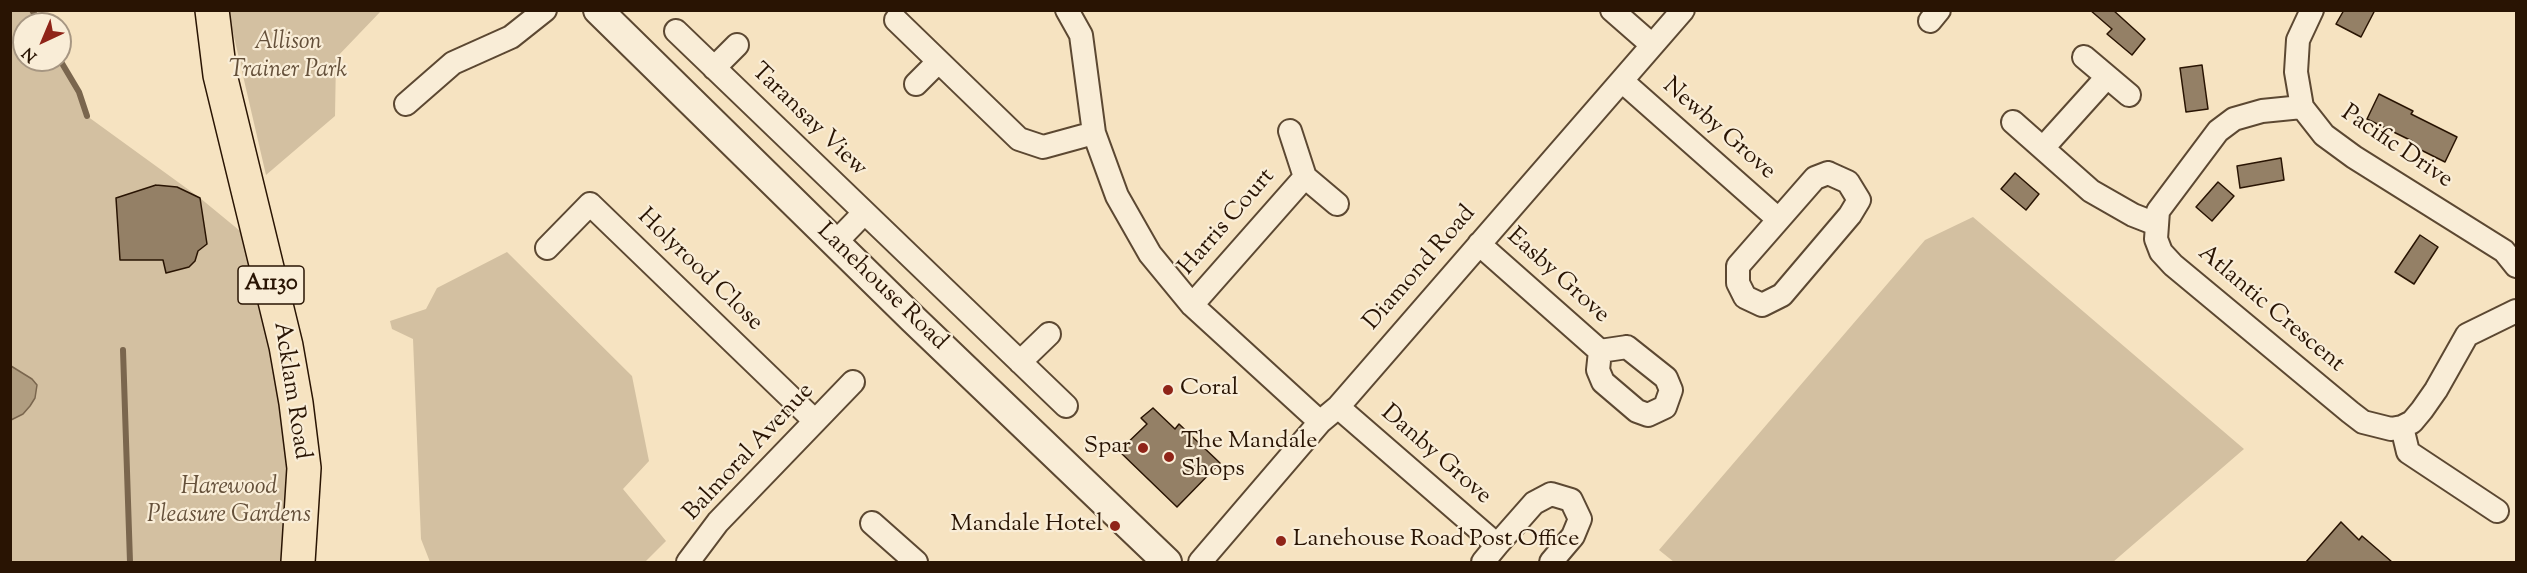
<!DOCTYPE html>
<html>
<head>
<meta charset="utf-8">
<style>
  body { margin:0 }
  #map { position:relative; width:2527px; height:573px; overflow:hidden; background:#f6e3c1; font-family:"Sorts Mill Goudy",serif }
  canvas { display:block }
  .frame { position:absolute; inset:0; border:12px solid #291403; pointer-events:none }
  .north { position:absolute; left:12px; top:12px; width:60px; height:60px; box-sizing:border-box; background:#f9edd7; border:2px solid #a69682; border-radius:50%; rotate:224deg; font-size:16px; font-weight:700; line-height:24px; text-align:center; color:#291403 }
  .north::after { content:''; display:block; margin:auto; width:21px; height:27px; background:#8f2418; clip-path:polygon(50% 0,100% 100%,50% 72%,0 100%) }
</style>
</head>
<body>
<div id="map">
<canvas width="2527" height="573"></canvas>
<div class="frame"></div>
<div class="north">N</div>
</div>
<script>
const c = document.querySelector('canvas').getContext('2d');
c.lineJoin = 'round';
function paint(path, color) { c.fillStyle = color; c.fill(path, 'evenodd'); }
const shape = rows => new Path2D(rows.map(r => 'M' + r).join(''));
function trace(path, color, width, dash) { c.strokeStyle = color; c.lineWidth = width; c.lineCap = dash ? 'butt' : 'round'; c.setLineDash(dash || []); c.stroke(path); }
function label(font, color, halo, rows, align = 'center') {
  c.font = font + ' "Sorts Mill Goudy",serif'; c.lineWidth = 4.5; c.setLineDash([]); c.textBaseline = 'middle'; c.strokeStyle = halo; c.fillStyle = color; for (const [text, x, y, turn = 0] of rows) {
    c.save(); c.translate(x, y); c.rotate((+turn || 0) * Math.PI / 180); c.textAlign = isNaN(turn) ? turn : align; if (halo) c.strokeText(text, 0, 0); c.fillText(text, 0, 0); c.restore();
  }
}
paint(shape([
  [10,11,32,11,40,24,24,24,24,60,60,60,79,92,87,116,200,198,251,240,292,470,285,562,11,562],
  [228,11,381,11,336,58,335,116,266,175],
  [1973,217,2244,449,2113,562,1674,562,1659,550,1925,240],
  [507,252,632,376,649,461,623,489,666,541,645,562,430,562,421,539,413,339,392,329,390,321,426,309,437,288]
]), '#d3c0a1');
const water = shape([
  [11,366,32,379,37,385,35,398,30,406,23,414,11,420,11,366]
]);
paint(water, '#b09d80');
trace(water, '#7a664e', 1.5);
trace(shape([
  [32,10,40,24],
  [60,60,79,92,87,116],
  [123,350,130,562]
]), '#7a664e', 6);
const building = shape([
  [2090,10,2113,10,2145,39,2132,55,2107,34,2112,29,2090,10],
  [2344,10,2375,10,2361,37,2336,24,2344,10],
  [2202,65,2208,109,2186,112,2180,68,2202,65],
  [2379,94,2413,111,2411,114,2457,137,2445,162,2411,145,2412,141,2367,119,2379,94],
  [2281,158,2284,180,2240,188,2237,166,2281,158],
  [2015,173,2039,194,2026,210,2001,189,2015,173],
  [2218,182,2234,196,2212,221,2196,207,2218,182],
  [156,185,177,187,200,198,207,244,198,251,195,261,189,267,166,273,163,260,120,260,116,198,156,185],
  [2420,235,2438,247,2414,284,2395,272,2420,235],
  [1153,408,1175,429,1179,424,1220,463,1177,507,1119,451,1147,424,1141,418,1153,408],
  [2341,522,2359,540,2362,536,2392,562,2306,562,2341,522]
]);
paint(building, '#948066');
trace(building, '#291403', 1.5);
const minor = shape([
  [1067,10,1081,35,1094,133,1117,196,1150,254,1192,305,1320,422],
  [1612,10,1652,45],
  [2312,10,2298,40,2296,72,2302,107,2324,135,2354,157,2504,251,2516,266],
  [896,20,1019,139,1043,147,1094,133],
  [1930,21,1939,10],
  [676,31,1066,406],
  [2084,57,2129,95],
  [714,68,737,45],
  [1622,81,1778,219],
  [916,84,938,62],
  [406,104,453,63,511,37,545,10],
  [2302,107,2262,111,2234,119,2218,131,2158,211,2156,239,2161,252,2173,265,2350,412,2363,422,2391,429,2402,427,2412,422,2422,410,2436,390,2467,335,2516,311],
  [2013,122,2091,191,2133,215,2156,224],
  [1290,131,1305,177,1337,204],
  [2043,148,2107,77],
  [1828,173,1848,182,1859,200,1850,215,1782,295,1762,305,1745,297,1738,283,1738,266,1815,178,1828,173],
  [835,243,864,213],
  [1479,244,1600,351],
  [547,248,590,204,815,421],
  [1192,305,1305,177],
  [1627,347,1666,378,1671,390,1665,407,1648,415,1637,411,1603,382,1598,370,1600,351,1627,347],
  [1020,362,1049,334],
  [1338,407,1497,545,1483,562],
  [2402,427,2408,452,2497,511],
  [872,523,916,562],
  [1497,545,1534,503,1551,494,1571,500,1580,519,1573,536,1551,562],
  [688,562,718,522,853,382],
  [1200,562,1320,422,1338,407,1683,10]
]);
const tertiary = shape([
  [598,10,913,319,1167,562]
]);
const primary = shape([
  [212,10,220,75,286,346,296,403,304,468,298,562]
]);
trace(minor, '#5c4832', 26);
trace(tertiary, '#5c4832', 32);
trace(primary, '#291403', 36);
trace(minor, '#f9edd7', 22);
trace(tertiary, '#f9edd7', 28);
trace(primary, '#f6e3c1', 33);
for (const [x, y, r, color] of [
  [1168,390,6,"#8f2418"],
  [1143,448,6,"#8f2418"],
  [1169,457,6,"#8f2418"],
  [1115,526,6,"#8f2418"],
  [1281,541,6,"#8f2418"]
]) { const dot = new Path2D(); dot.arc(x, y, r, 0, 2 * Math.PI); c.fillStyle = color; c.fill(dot); trace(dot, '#f9edd7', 2); }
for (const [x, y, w] of [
  [271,285,66]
]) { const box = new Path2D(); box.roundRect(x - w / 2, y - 19, w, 38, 4.5); c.fillStyle = '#f9edd7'; c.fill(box); trace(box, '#291403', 1.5); }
label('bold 22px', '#291403', null, [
  ["A1130",271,285]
]);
label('italic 24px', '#64503a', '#f9edd7', [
  ["Allison",288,44],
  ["Trainer Park",288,72],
  ["Harewood",229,489],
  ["Pleasure Gardens",229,517]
]);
label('24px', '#291403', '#f9edd7', [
  ["Taransay View",808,121,44],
  ["Newby Grove",1718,130,41],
  ["Pacific Drive",2396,148,34],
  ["Harris Court",1228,223,-49],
  ["Diamond Road",1421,269,-49],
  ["Holyrood Close",699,271,44],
  ["Easby Grove",1557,277,42],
  ["Lanehouse Road",881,288,44],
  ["Atlantic Crescent",2270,310,40],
  ["Acklam Road",290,391,81],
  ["Balmoral Avenue",750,453,-47],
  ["Danby Grove",1435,456,41]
]);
label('24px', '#291403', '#f9edd7', [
  ["Coral",1180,390],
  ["The Mandale",1181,443],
  ["Shops",1181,471],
  ["Spar",1131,448,"right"],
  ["Mandale Hotel",1103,526,"right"],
  ["Lanehouse Road Post Office",1293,541]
], 'left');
</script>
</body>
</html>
